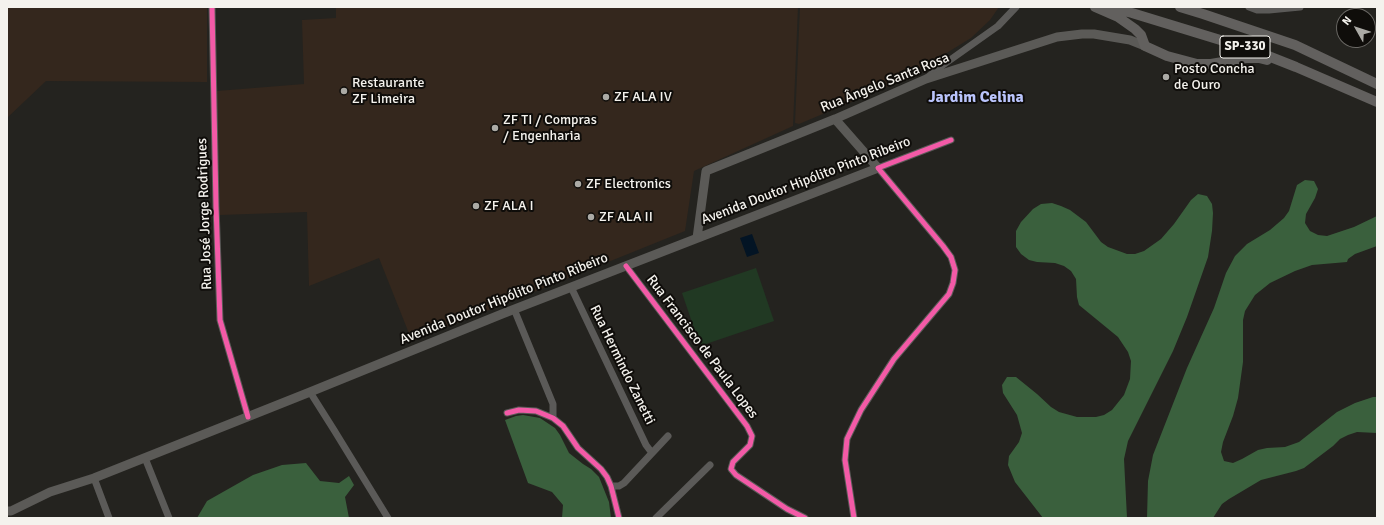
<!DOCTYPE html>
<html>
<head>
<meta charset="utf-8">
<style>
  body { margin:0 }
  #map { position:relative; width:1384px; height:525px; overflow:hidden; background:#24231f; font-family:Signika,sans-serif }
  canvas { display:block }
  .frame { position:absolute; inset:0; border:8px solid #f4f2ed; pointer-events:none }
  .north { position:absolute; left:1336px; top:8px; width:40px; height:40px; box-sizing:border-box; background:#0f0d0a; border:1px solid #6b6965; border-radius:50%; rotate:309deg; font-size:11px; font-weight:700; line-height:16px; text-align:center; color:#f4f2ed }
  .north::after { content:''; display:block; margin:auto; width:14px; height:18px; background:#abaaa5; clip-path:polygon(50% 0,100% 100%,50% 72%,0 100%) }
</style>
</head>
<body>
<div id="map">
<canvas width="1384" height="525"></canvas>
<div class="frame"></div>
<div class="north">N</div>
</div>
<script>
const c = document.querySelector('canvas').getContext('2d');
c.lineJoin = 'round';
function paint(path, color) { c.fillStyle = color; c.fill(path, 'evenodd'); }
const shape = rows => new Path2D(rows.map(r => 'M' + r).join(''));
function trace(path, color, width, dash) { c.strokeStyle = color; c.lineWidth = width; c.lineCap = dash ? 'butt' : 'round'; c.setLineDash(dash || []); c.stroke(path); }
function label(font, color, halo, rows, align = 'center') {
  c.font = font + ' Signika,sans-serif'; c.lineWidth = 4; c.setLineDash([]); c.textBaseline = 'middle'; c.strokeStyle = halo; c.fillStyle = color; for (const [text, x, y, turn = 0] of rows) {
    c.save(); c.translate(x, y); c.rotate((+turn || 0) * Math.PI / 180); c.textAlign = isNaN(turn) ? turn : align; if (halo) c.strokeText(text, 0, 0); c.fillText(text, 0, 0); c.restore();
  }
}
paint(shape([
  [7,7,207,7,207,82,46,81,7,118],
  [336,7,798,7,793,126,694,171,685,231,412,341,379,258,309,286,307,212,220,215,217,91,304,84,302,20,336,18],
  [800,7,999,7,990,20,971,38,901,81,799,124,795,123]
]), '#34271d');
paint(shape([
  [756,268,774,321,700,346,682,293]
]), '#213923');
paint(shape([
  [1305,180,1314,181,1318,189,1315,198,1306,214,1305,223,1310,231,1318,235,1327,236,1354,227,1377,216,1377,246,1355,254,1348,259,1347,262,1312,265,1295,271,1270,283,1255,295,1245,311,1243,320,1243,362,1238,398,1233,416,1223,442,1221,452,1224,461,1233,463,1242,459,1258,450,1267,448,1285,447,1299,442,1337,412,1355,403,1373,397,1377,397,1377,433,1357,432,1348,435,1340,439,1333,446,1304,468,1296,471,1261,480,1229,499,1222,504,1213,518,1147,518,1148,481,1153,455,1187,368,1214,308,1226,273,1235,256,1247,244,1270,230,1284,218,1289,211,1297,185],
  [1198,194,1207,196,1212,204,1213,213,1212,231,1208,257,1187,317,1173,351,1128,441,1124,459,1127,518,1043,518,1015,482,1008,465,1009,456,1019,442,1022,433,1017,415,1003,393,1002,385,1007,377,1016,377,1037,394,1051,407,1059,412,1077,417,1096,417,1104,415,1112,410,1124,395,1130,379,1131,361,1128,352,1118,337,1079,305,1077,297,1076,279,1071,271,1064,266,1055,263,1037,262,1029,260,1021,254,1016,247,1016,231,1021,222,1033,209,1041,204,1052,203,1061,206,1070,210,1086,222,1101,242,1108,247,1127,254,1135,254,1144,251,1161,239,1174,224,1191,200],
  [523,415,540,418,555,428,560,435,569,453,583,464,591,469,599,477,609,502,611,518,562,518,563,505,552,492,528,483,505,420,516,416],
  [306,463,320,481,339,483,349,476,354,485,345,497,349,518,197,518,207,501,253,475,282,465]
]), '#3a603d');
paint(shape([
  [752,234,759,253,747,257,740,238]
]), '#031424');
trace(shape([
  [212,7,216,206,220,320,248,417],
  [1249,7,1257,10,1269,10,1300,7],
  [928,77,943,65,998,26,1016,7],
  [626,266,747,426,752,436,750,445,733,462,731,469,736,475,787,509,805,518],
  [571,287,646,445,652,453],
  [514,309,553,404,553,418],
  [310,392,334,430,388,518],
  [507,413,519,410,536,411,553,418,563,426,578,448,601,469,607,477,611,486,619,518],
  [145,458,169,518],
  [94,478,109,518],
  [611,486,619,486,624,483,668,436],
  [656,518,710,465],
  [854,518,845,460,847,439,861,410,894,359,949,294,953,283,955,270,951,257,943,246,878,168,951,140]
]), '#5b5a58', 7);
trace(shape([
  [697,238,706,171,835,119,926,79,1057,37,1082,34,1094,34,1130,40,1145,46],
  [7,511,11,511,50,492,94,478,310,392,502,314,878,168,835,119]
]), '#5b5a57', 9);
trace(shape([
  [1095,7,1118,17,1135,29,1141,35,1145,46,1167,56,1197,64,1211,64,1246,58,1259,58,1267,60],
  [1107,7,1132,13,1253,50,1296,67,1377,102],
  [1180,7,1203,14,1295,45,1377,84]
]), '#62605e', 10);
trace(shape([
  [212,7,216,206,220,320,248,417],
  [626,266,747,426,752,436,750,445,733,462,731,469,736,475,787,509,805,518],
  [507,413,519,410,536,411,553,418,563,426,578,448,601,469,607,477,611,486,619,518],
  [854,518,845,460,847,439,861,410,894,359,949,294,953,283,955,270,951,257,943,246,878,168,951,140]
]), '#f35aa7', 5);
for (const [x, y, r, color] of [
  [1166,77,4,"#abaaa5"],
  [344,91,4,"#abaaa5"],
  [606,97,4,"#abaaa5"],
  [495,128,4,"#abaaa5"],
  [578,184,4,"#abaaa5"],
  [476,206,4,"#abaaa5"],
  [591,217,4,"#abaaa5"]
]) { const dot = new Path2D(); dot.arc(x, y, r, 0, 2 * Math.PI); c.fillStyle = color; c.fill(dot); trace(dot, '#0f0d0a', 1.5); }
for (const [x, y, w] of [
  [1245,47,50]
]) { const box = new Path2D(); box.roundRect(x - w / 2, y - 11, w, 22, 3); c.fillStyle = '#0f0d0a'; c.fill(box); trace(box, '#f4f2ed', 1); }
label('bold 13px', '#f4f2ed', null, [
  ["SP-330",1245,47]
]);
label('14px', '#f4f2ed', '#0f0d0a', [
  ["Posto Concha",1174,69],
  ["de Ouro",1174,85],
  ["Restaurante",352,83],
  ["ZF Limeira",352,99],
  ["ZF ALA IV",614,97],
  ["ZF TI / Compras",503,120],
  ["/ Engenharia",503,136],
  ["ZF Electronics",586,184],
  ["ZF ALA I",484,206],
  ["ZF ALA II",599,217]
], 'left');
label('14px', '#f4f2ed', '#0f0d0a', [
  ["Rua Ângelo Santa Rosa",885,83,-22],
  ["Avenida Doutor Hipólito Pinto Ribeiro",806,181,-21],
  ["Rua José Jorge Rodrigues",205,214,-92],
  ["Avenida Doutor Hipólito Pinto Ribeiro",504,299,-22],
  ["Rua Francisco de Paula Lopes",702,347,53],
  ["Rua Hermindo Zanetti",622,365,64]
]);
label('bold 16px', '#bac4fc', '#0f0d0a', [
  ["Jardim Celina",976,98]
]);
</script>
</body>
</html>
